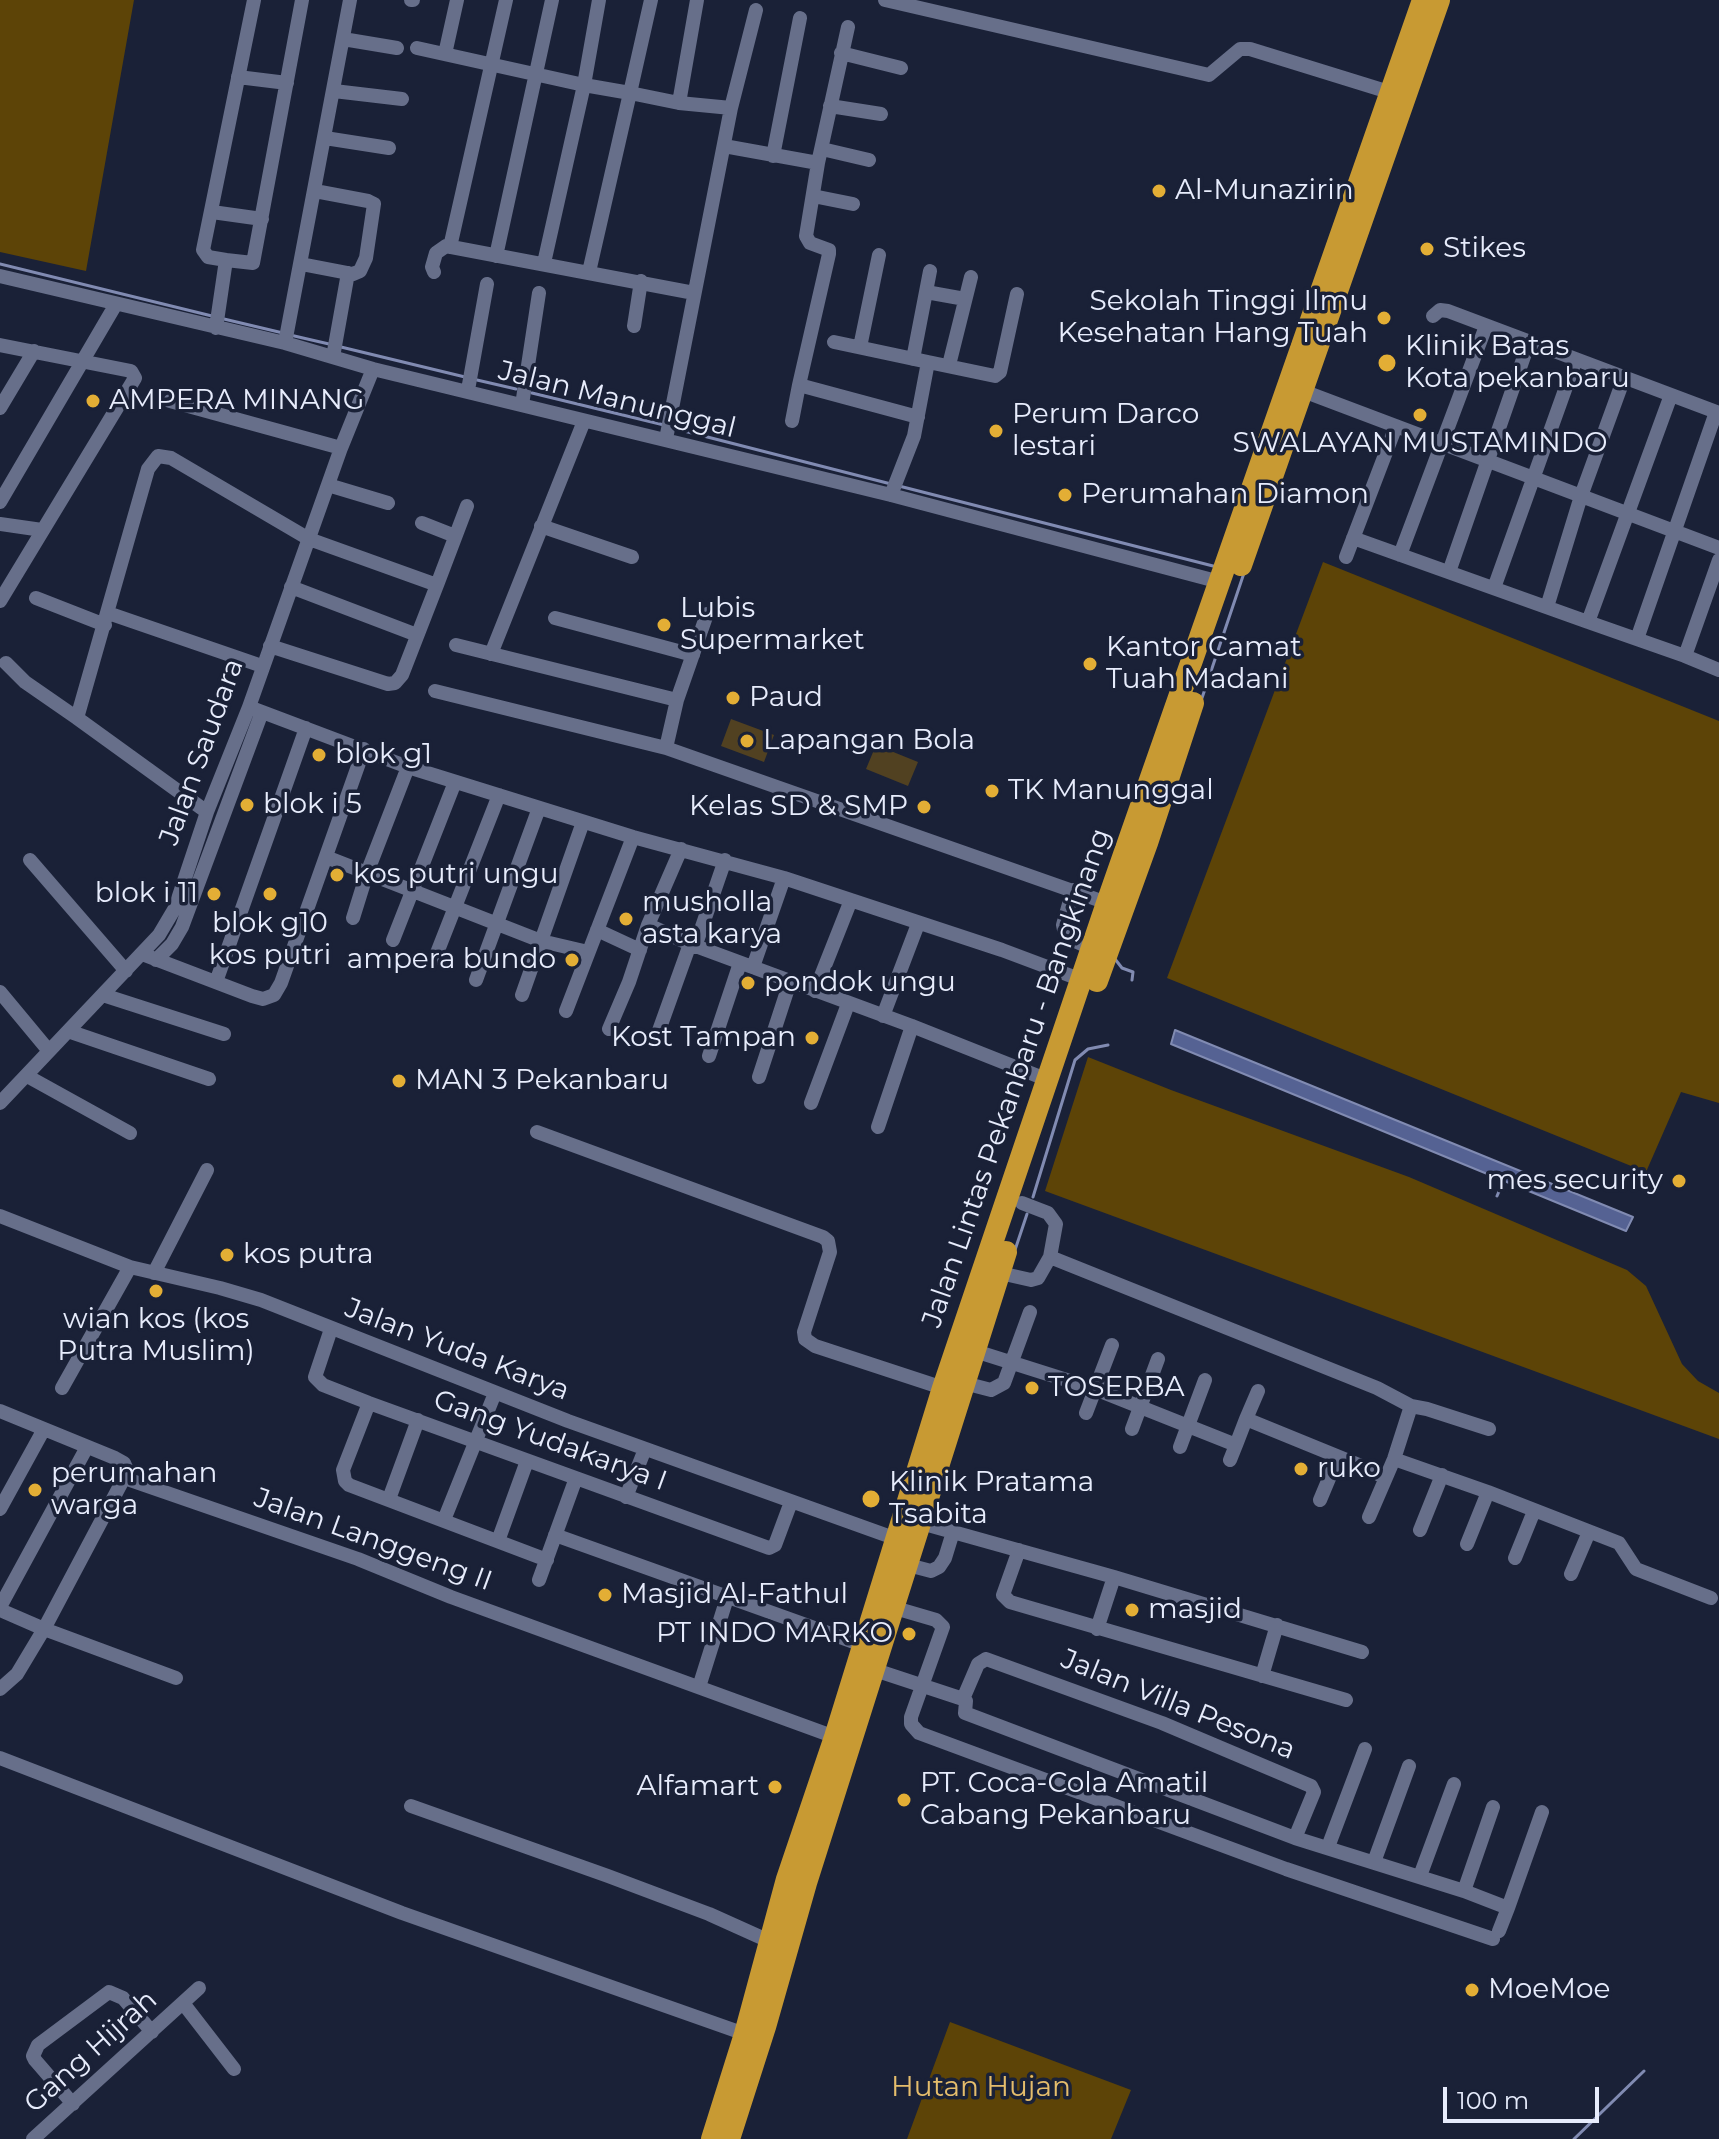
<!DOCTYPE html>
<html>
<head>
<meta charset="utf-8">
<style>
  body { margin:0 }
  #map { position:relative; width:1719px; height:2139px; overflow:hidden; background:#1a2137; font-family:Montserrat,sans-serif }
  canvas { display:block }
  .scale { position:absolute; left:1443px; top:2087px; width:156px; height:36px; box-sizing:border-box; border:4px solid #e7ecfc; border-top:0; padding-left:10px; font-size:24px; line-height:28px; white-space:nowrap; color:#e7ecfc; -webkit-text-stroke:6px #1a2137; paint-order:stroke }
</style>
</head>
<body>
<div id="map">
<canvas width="1719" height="2139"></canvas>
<div class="scale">100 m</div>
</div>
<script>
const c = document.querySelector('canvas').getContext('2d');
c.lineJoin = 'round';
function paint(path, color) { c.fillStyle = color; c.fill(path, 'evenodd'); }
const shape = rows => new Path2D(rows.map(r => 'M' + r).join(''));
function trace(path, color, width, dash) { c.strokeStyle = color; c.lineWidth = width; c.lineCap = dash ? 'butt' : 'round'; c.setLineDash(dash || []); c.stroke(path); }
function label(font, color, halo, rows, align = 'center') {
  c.font = font + ' Montserrat,sans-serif'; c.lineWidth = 7; c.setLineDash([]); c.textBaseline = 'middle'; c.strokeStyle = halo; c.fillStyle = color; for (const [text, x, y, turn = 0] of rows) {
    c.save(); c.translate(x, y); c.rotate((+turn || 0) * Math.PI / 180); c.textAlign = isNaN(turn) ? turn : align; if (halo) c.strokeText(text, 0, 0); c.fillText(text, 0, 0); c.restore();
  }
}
paint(shape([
  [731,719,774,735,764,762,721,746],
  [876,745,918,762,908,786,866,769]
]), '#514121');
paint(shape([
  [0,0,134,0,86,271,0,252],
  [1323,562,1719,721,1719,1103,1681,1092,1646,1172,1167,978],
  [1088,1057,1171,1090,1409,1177,1627,1270,1646,1286,1682,1364,1698,1381,1719,1393,1719,1439,1045,1191],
  [950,2022,1131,2090,1111,2139,907,2139]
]), '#5d4407');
const water = shape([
  [1175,1030,1633,1217,1626,1231,1171,1044,1175,1030]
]);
paint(water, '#556293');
trace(water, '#818bb2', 2);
trace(shape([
  [0,264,212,316],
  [224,319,283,333],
  [290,335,329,344],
  [341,347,465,377],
  [477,380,516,389],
  [532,393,664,425],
  [684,431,891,484],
  [899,486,1217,567],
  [1202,698,1244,573],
  [1115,959,1122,968,1133,972,1132,980],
  [1497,1196,1504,1180],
  [1033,1197,1075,1060,1088,1049,1108,1045],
  [1015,1250,1027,1214],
  [1574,2139,1644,2071]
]), '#818bb2', 3);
trace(shape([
  [411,0,413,0],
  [651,0,630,93,679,103,731,108],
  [885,0,1209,75,1240,49,1250,49,1389,92],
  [343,39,397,48],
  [417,48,584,85,599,0],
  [841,53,901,68],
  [445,54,457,0],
  [238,77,287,83],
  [334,91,402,99],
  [679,103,697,0],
  [830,106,881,114],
  [325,138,389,148],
  [724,146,818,163],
  [822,149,869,160],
  [773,156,800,18],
  [813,196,853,204],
  [212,212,262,219],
  [450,247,506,0],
  [496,256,552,0],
  [226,260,208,257,203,250,254,0],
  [544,263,584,85,630,93,589,272],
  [301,264,353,274,360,271,366,258,374,204,368,201,315,191],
  [434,272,432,267,436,253,446,246,694,293],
  [0,276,285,343,373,369,891,495,1220,582],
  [926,292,965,299],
  [1433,316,1440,310,1448,311,1719,413],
  [634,326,641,281],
  [216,328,226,260,253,263,302,0],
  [834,342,928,362,914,436,891,495],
  [285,343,350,0],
  [0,345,131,371,135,378,0,601],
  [860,347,879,255],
  [333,357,348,273],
  [913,359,930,271],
  [928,362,995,376,1000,372,1017,294],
  [949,365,971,277],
  [799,385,829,254,829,250,810,243,806,236,818,163,848,27],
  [468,390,487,284],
  [1303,391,1719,548],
  [170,401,341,448],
  [522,405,539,293],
  [0,408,34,351],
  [792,421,799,385,918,417],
  [666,439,731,108,756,10],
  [328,485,388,503],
  [0,502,116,304],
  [422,523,455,536],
  [0,524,42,530],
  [541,526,632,557],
  [1353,538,1588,622,1671,395],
  [1400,555,1486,326],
  [1346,557,1396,426],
  [1449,572,1529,342],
  [437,585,467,506],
  [291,587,417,635],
  [1494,588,1576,359],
  [36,598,105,625],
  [1547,607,1581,496,1624,378],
  [108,613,262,666],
  [555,618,693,655],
  [1588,622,1685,656,1719,560],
  [1637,639,1716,412],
  [456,645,677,700],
  [491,654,584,421],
  [1685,656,1719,670],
  [6,663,25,682,77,718],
  [435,691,666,748,677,700,707,614],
  [249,707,408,767,633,837,784,878,1002,950,1082,980],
  [666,748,1107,903],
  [207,812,77,718,148,469,158,456,171,458,309,539,437,585,402,675,395,683,388,684,270,646],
  [326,857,541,941,588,952],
  [30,860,126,971],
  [1073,890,1063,925,1064,930,1073,940,1093,949],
  [353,918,367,873,408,767],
  [648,925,681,849],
  [597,930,640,950],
  [393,940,455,782],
  [695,947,725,860],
  [142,954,252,996,263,999,274,995,281,983,364,749],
  [435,958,499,795],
  [156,960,172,944,182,927,262,712],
  [753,967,784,878],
  [476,980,539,808],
  [216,982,306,728],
  [815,991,851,900],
  [0,992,49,1051],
  [103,995,224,1034],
  [522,995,583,822],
  [566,1011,633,837],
  [883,1016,918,924],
  [609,1029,629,982,648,925,690,944,912,1026,1048,1080],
  [68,1031,209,1079],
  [657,1036,690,944],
  [709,1056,740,963],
  [27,1076,130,1133],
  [759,1077,790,982],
  [0,1103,159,935,175,908,207,812,249,707,341,448,373,369],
  [811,1103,848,1004],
  [878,1127,912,1026],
  [537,1132,823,1237,828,1241,830,1252,804,1332,805,1339,815,1346,943,1388],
  [1022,1203,1048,1213,1056,1224,1050,1257,1377,1388,1411,1406,1427,1409,1489,1429],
  [0,1216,130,1267,220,1288,261,1300,568,1421,894,1538],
  [154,1273,207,1170],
  [1000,1273,1031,1280,1038,1278,1050,1257],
  [331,1329,315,1377,323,1385,369,1403,769,1548,775,1545,791,1502],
  [975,1351,1095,1389,1236,1445,1246,1419,1371,1470,1385,1478],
  [964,1383,991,1390,1004,1383,1030,1312],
  [62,1388,130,1267],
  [369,1403,343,1470,345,1481,349,1485,547,1560],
  [0,1411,115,1458,124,1463,127,1470,124,1478],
  [1086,1413,1112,1345],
  [1246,1419,1258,1391],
  [1132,1429,1158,1359],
  [1180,1447,1205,1380],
  [1394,1459,1488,1492,1619,1543,1636,1569,1711,1598],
  [1230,1460,1236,1445],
  [626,1497,645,1449],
  [389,1499,418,1420],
  [1320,1500,1338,1457],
  [0,1509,44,1429],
  [1369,1517,1394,1459,1411,1406],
  [444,1520,495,1393],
  [921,1523,953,1532],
  [1420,1530,1442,1475],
  [555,1535,862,1645],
  [498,1541,527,1461],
  [1467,1544,1488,1492],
  [1019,1550,1003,1595,1010,1602,1346,1700],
  [1515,1558,1534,1511],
  [908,1565,931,1571,939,1567,945,1558,953,1532,1114,1577,1362,1652],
  [1571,1574,1589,1532],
  [539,1580,576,1478],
  [0,1607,87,1447],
  [895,1608,936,1620,943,1627,911,1717,911,1724,919,1733,1286,1869,1493,1939],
  [0,1610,44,1629,176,1678],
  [1097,1629,1114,1577],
  [986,1659,1162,1723,1311,1786,1314,1792,1295,1838,965,1713,966,1701,963,1699,978,1664,986,1659],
  [875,1670,963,1699],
  [1262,1676,1277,1625],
  [699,1687,727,1598],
  [0,1689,17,1674,44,1629,124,1478,358,1559,451,1597,835,1737],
  [0,1758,402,1913,745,2034],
  [411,1806,608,1876,709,1914,769,1941],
  [1493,1807,1464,1891,1508,1908,1542,1812],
  [1295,1838,1464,1891],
  [1328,1847,1365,1749],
  [1374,1862,1409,1766],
  [1420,1876,1454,1784],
  [1499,1931,1508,1908],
  [183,2003,234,2069],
  [73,2104,35,2060,33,2056,38,2045,109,1992,123,1998,152,2032],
  [33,2139,199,1988]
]), '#676f8a', 14);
trace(shape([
  [1241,565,1439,0],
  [1097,981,1147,843,1193,703],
  [712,2139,745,2034,787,1879,835,1737,943,1388,1107,903,1423,0],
  [729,2139,765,2027,806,1883,1006,1252]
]), '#c89a33', 22);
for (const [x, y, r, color] of [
  [1159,191,8,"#e3ae35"],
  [1427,249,8,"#e3ae35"],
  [1384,318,8,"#e3ae35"],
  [1387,363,10,"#e3ae35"],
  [93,401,8,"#e3ae35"],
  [1420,415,8,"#e3ae35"],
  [996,431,8,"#e3ae35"],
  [1065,495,8,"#e3ae35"],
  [664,625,8,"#e3ae35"],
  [1090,664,8,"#e3ae35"],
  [733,698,8,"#e3ae35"],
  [747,741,8,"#e3ae35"],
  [319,755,8,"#e3ae35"],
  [992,791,8,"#e3ae35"],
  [247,805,8,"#e3ae35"],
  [924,807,8,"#e3ae35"],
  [337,875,8,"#e3ae35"],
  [214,894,8,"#e3ae35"],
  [270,894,8,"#e3ae35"],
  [626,919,8,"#e3ae35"],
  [572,960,8,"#e3ae35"],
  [748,983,8,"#e3ae35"],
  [812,1038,8,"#e3ae35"],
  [399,1081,8,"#e3ae35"],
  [1679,1181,8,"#e3ae35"],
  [227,1255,8,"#e3ae35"],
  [156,1291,8,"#e3ae35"],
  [1032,1388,8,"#e3ae35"],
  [1301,1469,8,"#e3ae35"],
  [35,1490,8,"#e3ae35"],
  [871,1499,10,"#e3ae35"],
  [605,1595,8,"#e3ae35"],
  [1132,1610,8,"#e3ae35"],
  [909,1634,8,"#e3ae35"],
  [775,1787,8,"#e3ae35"],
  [904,1800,8,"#e3ae35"],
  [1472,1990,8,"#e3ae35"]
]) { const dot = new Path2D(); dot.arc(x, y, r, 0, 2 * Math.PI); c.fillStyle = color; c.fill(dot); trace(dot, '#1a2137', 3); }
label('28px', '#e7ecfc', '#1a2137', [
  ["Al-Munazirin",1175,191],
  ["Stikes",1443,249],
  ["Sekolah Tinggi Ilmu",1368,302,"right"],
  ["Kesehatan Hang Tuah",1368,334,"right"],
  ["Klinik Batas",1405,347],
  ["Kota pekanbaru",1405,379],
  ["AMPERA MINANG",109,401],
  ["Perum Darco",1012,415],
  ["lestari",1012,447],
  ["SWALAYAN MUSTAMINDO",1420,444,"center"],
  ["Perumahan Diamon",1081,495],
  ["Lubis",680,609],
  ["Supermarket",680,641],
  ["Kantor Camat",1106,648],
  ["Tuah Madani",1106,680],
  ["Paud",749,698],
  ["Lapangan Bola",763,741],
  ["blok g1",335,755],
  ["TK Manunggal",1008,791],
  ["blok i 5",263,805],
  ["Kelas SD & SMP",908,807,"right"],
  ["kos putri ungu",353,875],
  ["blok i 11",198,894,"right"],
  ["musholla",642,903],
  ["asta karya",642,935],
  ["blok g10",270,924,"center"],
  ["kos putri",270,956,"center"],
  ["ampera bundo",556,960,"right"],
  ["pondok ungu",764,983],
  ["Kost Tampan",796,1038,"right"],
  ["MAN 3 Pekanbaru",415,1081],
  ["mes security",1663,1181,"right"],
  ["kos putra",243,1255],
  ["wian kos (kos",156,1320,"center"],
  ["Putra Muslim)",156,1352,"center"],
  ["TOSERBA",1048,1388],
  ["ruko",1317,1469],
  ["perumahan",51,1474],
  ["warga",51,1506],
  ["Klinik Pratama",889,1483],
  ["Tsabita",889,1515],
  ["Masjid Al-Fathul",621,1595],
  ["masjid",1148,1610],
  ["PT INDO MARKO",893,1634,"right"],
  ["PT. Coca-Cola Amatil",920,1784],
  ["Cabang Pekanbaru",920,1816],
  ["Alfamart",759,1787,"right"],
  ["MoeMoe",1488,1990]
], 'left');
label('28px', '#e7ecfc', '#1a2137', [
  ["Jalan Manunggal",617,400,14],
  ["Jalan Saudara",202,752,-70],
  ["Jalan Lintas Pekanbaru - Bangkinang",1017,1078,-71],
  ["Jalan Yuda Karya",457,1350,21],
  ["Gang Yudakarya I",550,1441,20],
  ["Jalan Langgeng II",373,1540,20],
  ["Jalan Villa Pesona",1178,1705,22],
  ["Gang Hijrah",91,2052,-42]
]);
label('28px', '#e5bd6c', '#1a2137', [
  ["Hutan Hujan",981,2088]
]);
</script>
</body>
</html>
